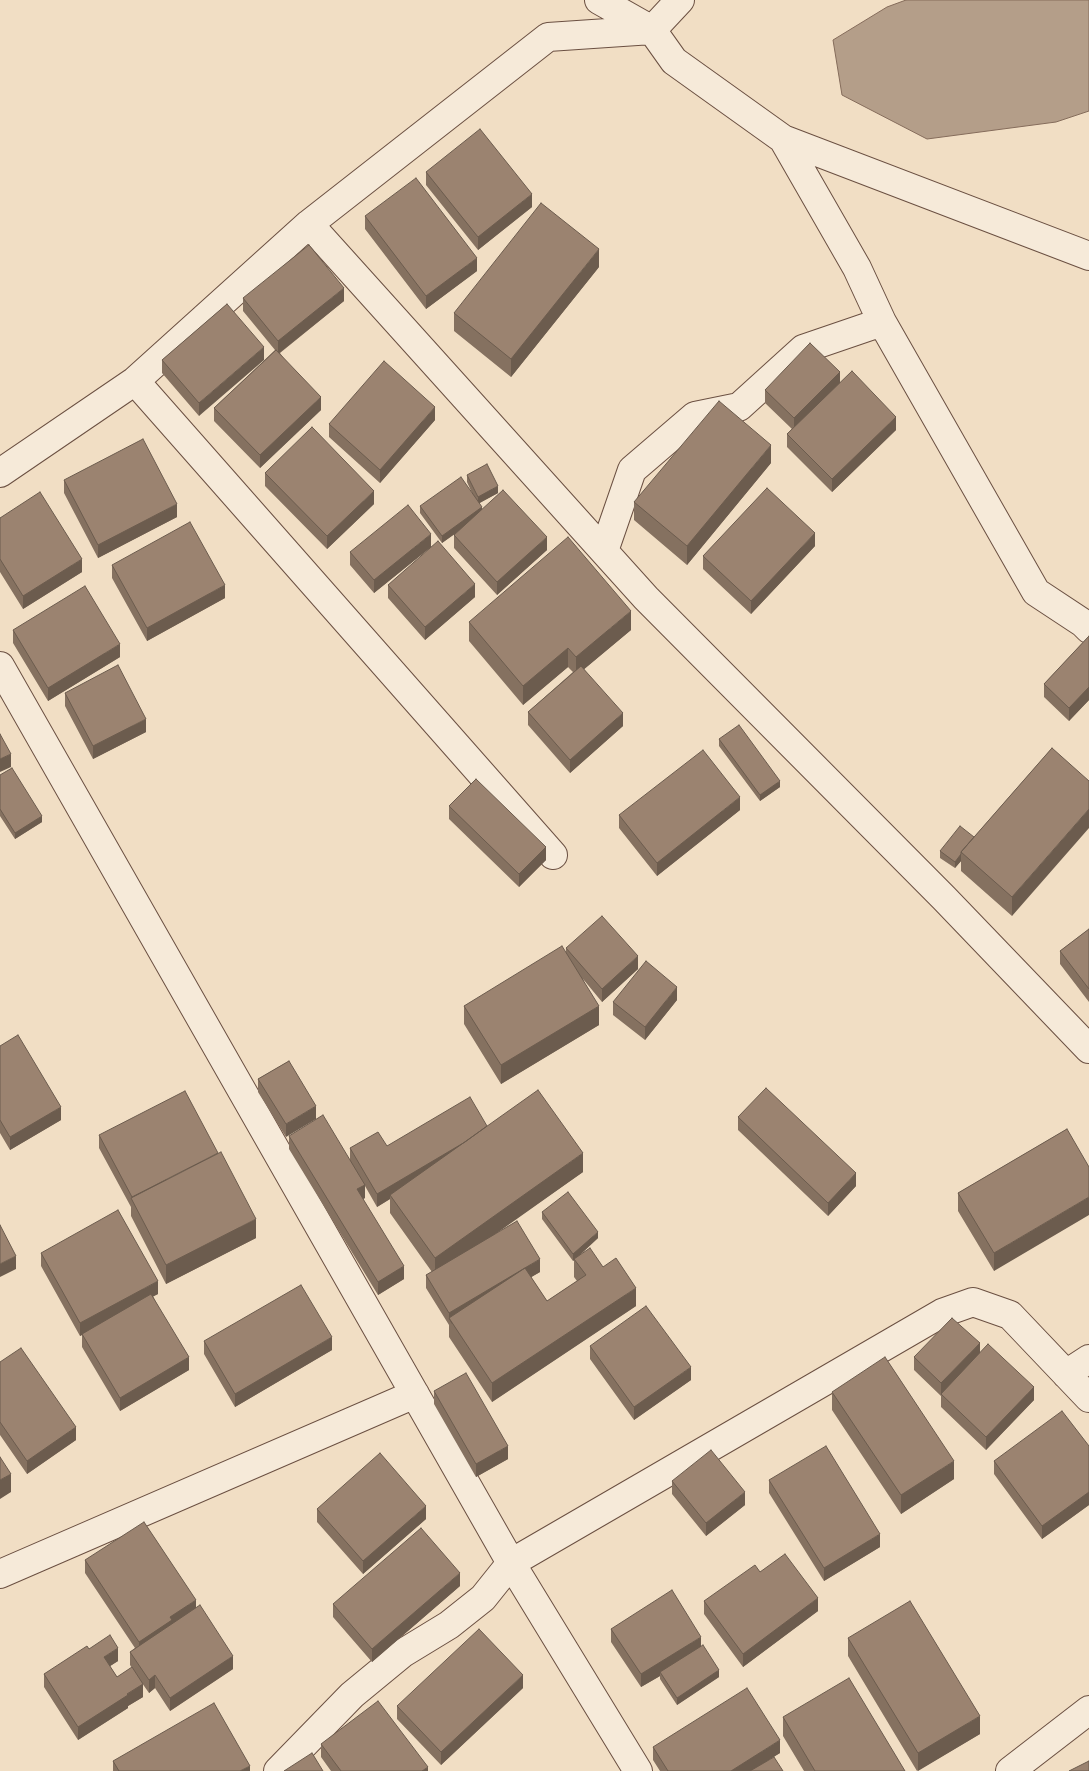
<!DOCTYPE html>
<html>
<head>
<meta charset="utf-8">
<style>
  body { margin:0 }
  canvas { display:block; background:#f1dec4 }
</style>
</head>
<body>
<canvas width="1089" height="1771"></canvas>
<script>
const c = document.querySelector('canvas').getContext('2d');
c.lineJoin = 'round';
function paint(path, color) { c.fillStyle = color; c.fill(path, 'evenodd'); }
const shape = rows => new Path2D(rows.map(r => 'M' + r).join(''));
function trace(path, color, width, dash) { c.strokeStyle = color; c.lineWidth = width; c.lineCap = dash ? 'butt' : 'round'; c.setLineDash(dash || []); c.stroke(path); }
const water = shape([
  [906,0,1089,0,1089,111,1056,122,927,139,842,95,833,40,887,7,906,0]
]);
paint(water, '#b49e89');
trace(water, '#856c5b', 1);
const street = shape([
  [599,0,652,30,680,0],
  [783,139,857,268,882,322,1036,592,1083,623,1089,629],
  [309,224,646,598,944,898,1089,1049],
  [135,381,553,855],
  [0,473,135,381,309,224,548,37,652,30,674,61,783,139,1089,256],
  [604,551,632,470,695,416,739,407,803,349,882,322],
  [0,666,511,1563,638,1771],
  [1066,1374,1089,1359],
  [0,1574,415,1394],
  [278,1771,352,1695,403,1653,449,1625,483,1598,511,1563,942,1313,973,1302,1010,1315,1089,1398],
  [1010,1771,1089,1710]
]);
trace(street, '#6b5042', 30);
trace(street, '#f6ead9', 28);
paint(shape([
  [426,172,532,207,478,250,426,185],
  [365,216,477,271,426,309,365,229],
  [599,267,511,377,454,331,454,313],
  [243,298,344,301,280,353,321,410,260,468,214,421,214,408,275,350,243,311],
  [227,304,199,416,162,373,162,360],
  [840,382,896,430,832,492,787,447,787,434,792,429,765,403,765,390],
  [435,420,380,483,329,437,329,424],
  [771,463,687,565,634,520,634,502],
  [265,473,374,504,327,549,265,486],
  [467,475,498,493,479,503,482,509,547,550,497,595,454,548,454,535,459,531,442,543,420,513,420,506,472,493,467,482],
  [64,480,177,517,98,558,64,493],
  [0,518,82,572,23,609,0,572],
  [815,546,751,614,703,569,703,556],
  [431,547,374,593,350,565,350,552],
  [112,565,225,598,147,641,112,578],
  [388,585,475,597,425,640,388,598],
  [469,622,631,630,584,669,623,726,570,773,528,725,528,712,573,672,568,667,523,705,469,641],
  [13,630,120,657,48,701,13,643],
  [1089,636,1089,700,1069,721,1044,697,1044,684],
  [65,693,146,732,93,759,65,706],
  [719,739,780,787,760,801,719,746],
  [1052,748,1012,916,961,871,961,861,955,868,940,858,940,851,974,837],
  [0,775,42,822,15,839,0,816],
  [449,806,546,860,519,887,449,819],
  [740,810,657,876,619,828,619,815],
  [1089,929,1089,1002,1060,964,1060,951],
  [566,948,638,969,602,1002,583,979,599,1025,501,1084,464,1024,464,1006,566,952],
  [677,1000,645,1040,613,1015,613,1002],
  [0,1046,61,1120,10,1150,0,1133],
  [289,1061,286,1137,258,1092,258,1079],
  [738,1117,856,1186,828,1216,738,1130],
  [487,1126,583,1172,494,1234,540,1272,531,1277,547,1301,577,1281,574,1277,574,1260,573,1261,542,1219,542,1212,598,1238,580,1255,603,1267,636,1306,492,1402,449,1337,449,1325,426,1288,426,1275,432,1272,390,1213,390,1199,377,1207,365,1186,365,1198,363,1199,404,1279,378,1295,289,1149,289,1136,350,1160,350,1148,387,1146],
  [1067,1129,994,1271,958,1211,958,1193],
  [99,1135,256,1238,166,1284,131,1216,131,1207,99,1148],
  [41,1253,158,1294,153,1296,189,1370,120,1411,82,1347,82,1335,80,1336,41,1266],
  [204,1341,332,1350,235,1407,204,1354],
  [590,1346,691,1380,634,1420,590,1359],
  [980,1353,1034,1400,986,1450,941,1407,941,1396,914,1370,914,1357],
  [0,1362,76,1440,27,1474,0,1435],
  [434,1391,508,1459,476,1477,434,1404],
  [832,1392,954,1479,901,1514,832,1410],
  [1089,1446,1089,1505,1042,1539,994,1474,994,1461],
  [769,1480,880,1547,824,1581,769,1493],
  [672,1481,745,1505,706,1536,672,1494],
  [317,1509,426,1519,363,1574,317,1522],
  [85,1560,196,1608,233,1669,170,1711,155,1688,149,1693,142,1683,143,1697,128,1706,128,1708,78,1740,44,1687,44,1674,89,1649,118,1661,110,1666,117,1677,132,1668,130,1665,130,1652,135,1648,85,1573],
  [760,1572,818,1611,743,1667,704,1614,704,1601],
  [460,1586,372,1662,333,1617,333,1604],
  [611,1629,701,1646,719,1677,677,1705,660,1679,660,1676,641,1687,611,1642],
  [848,1638,980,1734,917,1771,848,1656],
  [523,1688,441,1765,397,1719,397,1706],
  [783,1717,905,1771,804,1771,783,1736],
  [321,1744,428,1771,331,1771,321,1757],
  [653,1747,780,1753,768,1760,783,1771,660,1771,653,1760],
  [113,1761,250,1771,113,1771]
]), '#857160');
paint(shape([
  [532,194,532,207,478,250,478,237],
  [599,249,599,267,511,377,511,359],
  [477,258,477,271,426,309,426,296],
  [344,288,344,301,278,354,278,341],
  [264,347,264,360,199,416,199,403],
  [840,372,840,385,794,431,794,418],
  [321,397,321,410,260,468,260,455],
  [435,407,435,420,380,483,380,470],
  [896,417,896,430,832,492,832,479],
  [771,445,771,463,687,565,687,546],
  [498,486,498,493,478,504,478,497],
  [374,491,374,504,327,549,327,536],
  [177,504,177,517,98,558,98,545],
  [482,507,482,514,442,543,442,536],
  [815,533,815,546,751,614,751,601],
  [431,534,431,547,374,593,374,580],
  [547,537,547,550,497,595,497,582],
  [82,559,82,572,23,609,23,596],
  [475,584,475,597,425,640,425,627],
  [225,585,225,598,147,641,147,628],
  [631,611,631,630,576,676,576,657],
  [120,644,120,657,48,701,48,688],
  [568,648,568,667,523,705,523,686],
  [1089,687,1089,700,1069,721,1069,708],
  [623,713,623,726,570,773,570,760],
  [146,719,146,732,93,759,93,746],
  [11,754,11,767,0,772,0,759],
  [780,781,780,787,760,801,760,795],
  [740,797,740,810,657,876,657,863],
  [1089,809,1089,828,1012,916,1012,897],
  [42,816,42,822,15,839,15,833],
  [546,847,546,860,519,887,519,874],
  [961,854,961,861,955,868,955,862],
  [638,956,638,969,602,1002,602,989],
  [677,987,677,1000,645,1040,645,1027],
  [599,1006,599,1025,501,1084,501,1065],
  [316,1106,316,1119,286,1137,286,1124],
  [61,1107,61,1120,10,1150,10,1137],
  [488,1128,390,1195,390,1199,377,1207,377,1194],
  [583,1153,583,1172,435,1277,435,1258],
  [856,1173,856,1186,828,1216,828,1203],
  [365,1185,365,1198,357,1202,357,1189],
  [1089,1197,1089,1215,994,1271,994,1253],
  [256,1219,256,1238,166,1284,166,1265],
  [598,1232,598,1238,573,1261,573,1254],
  [16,1256,16,1269,0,1277,0,1264],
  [540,1259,540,1272,452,1324,449,1319,449,1313],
  [404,1266,404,1279,378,1295,378,1282],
  [158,1281,158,1294,80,1336,80,1323],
  [636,1288,636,1306,492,1402,492,1383],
  [332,1337,332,1350,235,1407,235,1394],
  [980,1343,980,1356,941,1394,941,1383],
  [189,1357,189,1370,120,1411,120,1398],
  [691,1367,691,1380,634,1420,634,1407],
  [1034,1387,1034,1400,986,1450,986,1437],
  [76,1427,76,1440,27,1474,27,1461],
  [508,1446,508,1459,476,1477,476,1464],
  [954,1461,954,1479,901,1514,901,1495],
  [11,1474,11,1492,0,1499,0,1480],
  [745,1492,745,1505,706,1536,706,1523],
  [1089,1492,1089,1505,1042,1539,1042,1526],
  [426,1506,426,1519,363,1574,363,1561],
  [880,1534,880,1547,824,1581,824,1568],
  [460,1573,460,1586,372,1662,372,1649],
  [818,1598,818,1611,743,1667,743,1654],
  [196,1600,196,1613,139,1655,139,1642,170,1617],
  [701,1637,701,1650,660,1672,660,1676,641,1687,641,1674],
  [118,1648,118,1661,104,1670,104,1657],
  [233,1656,233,1669,170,1711,170,1698],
  [719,1670,719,1677,677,1705,677,1698],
  [155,1675,155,1688,149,1693,149,1680],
  [523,1675,523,1688,441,1765,441,1752],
  [143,1684,143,1697,128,1706,128,1708,78,1740,78,1727],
  [980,1716,980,1734,918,1771,918,1753],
  [780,1740,780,1753,751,1771,731,1771],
  [250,1766,250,1771,240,1771],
  [428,1767,428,1771,422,1771]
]), '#6c5c4e');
const building = shape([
  [480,129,532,194,478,237,426,172,480,129],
  [416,178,477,258,426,296,365,216,416,178],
  [541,203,599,249,511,359,454,313,541,203],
  [309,245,344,288,278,341,243,298,309,245],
  [227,304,264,347,199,403,162,360,227,304],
  [810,343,840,372,794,418,765,390,810,343],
  [276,350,321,397,260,455,214,408,276,350],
  [384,361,435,407,380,470,329,424,384,361],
  [852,371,896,417,832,479,787,434,852,371],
  [719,401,771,445,687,546,634,502,719,401],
  [312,427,374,491,327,536,265,473,312,427],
  [143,439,177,504,98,545,64,480,143,439],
  [487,464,498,486,478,497,467,475,487,464],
  [461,477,482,507,442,536,420,506,461,477],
  [767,488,815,533,751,601,703,556,767,488],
  [503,490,547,537,497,582,454,535,503,490],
  [40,492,82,559,23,596,0,559,0,518,40,492],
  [408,505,431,534,374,580,350,552,408,505],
  [190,522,225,585,147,628,112,565,190,522],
  [568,537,631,611,576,657,568,648,523,686,469,622,568,537],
  [438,541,475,584,425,627,388,585,438,541],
  [85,586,120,644,48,688,13,630,85,586],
  [1089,636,1089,687,1069,708,1044,684,1089,636],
  [118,665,146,719,93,746,65,693,118,665],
  [581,666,623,713,570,760,528,712,581,666],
  [739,725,780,781,760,795,719,739,739,725],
  [0,734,11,754,0,759,0,734],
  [1052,748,1089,781,1089,809,1012,897,961,852,1052,748],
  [703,750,740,797,657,863,619,815,703,750],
  [12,768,42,816,15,833,0,809,0,775,12,768],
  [476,779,546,847,519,874,449,806,476,779],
  [960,826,974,837,961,852,961,854,955,862,940,851,960,826],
  [602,916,638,956,602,989,566,948,602,916],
  [1089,929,1089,989,1060,951,1089,929],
  [562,946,599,1006,501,1065,464,1006,562,946],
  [646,961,677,987,645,1027,613,1002,646,961],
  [18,1035,61,1107,10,1137,0,1120,0,1046,18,1035],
  [289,1061,316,1106,286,1124,258,1079,289,1061],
  [766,1088,856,1173,828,1203,738,1117,766,1088],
  [538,1090,583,1153,435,1258,390,1195,538,1090],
  [185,1091,218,1153,132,1197,99,1135,185,1091],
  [470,1097,487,1126,465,1142,377,1194,350,1148,378,1132,387,1146,470,1097],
  [323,1115,365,1185,357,1189,404,1266,378,1282,289,1136,323,1115],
  [1067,1129,1089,1167,1089,1197,994,1253,958,1193,1067,1129],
  [221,1152,256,1219,166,1265,131,1198,221,1152],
  [568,1192,598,1232,573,1254,542,1212,568,1192],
  [118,1210,158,1281,80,1323,41,1253,118,1210],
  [517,1221,540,1259,449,1313,426,1275,517,1221],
  [0,1225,16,1256,0,1264,0,1225],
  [590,1248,603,1267,616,1258,636,1288,492,1383,449,1318,525,1268,547,1301,586,1275,574,1259,590,1248],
  [301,1285,332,1337,235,1394,204,1341,301,1285],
  [151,1294,189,1357,120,1398,82,1334,151,1294],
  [646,1306,691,1367,634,1407,590,1346,646,1306],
  [952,1318,980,1343,941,1383,914,1357,952,1318],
  [988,1344,1034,1387,986,1437,941,1394,988,1344],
  [21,1348,76,1427,27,1461,0,1422,0,1362,21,1348],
  [885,1357,954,1461,901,1495,832,1392,885,1357],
  [466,1373,508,1446,476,1464,434,1391,466,1373],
  [1062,1411,1089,1446,1089,1492,1042,1526,994,1461,1062,1411],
  [826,1446,880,1534,824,1568,769,1480,826,1446],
  [711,1450,745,1492,706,1523,672,1481,711,1450],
  [380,1453,426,1506,363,1561,317,1509,380,1453],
  [0,1457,11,1474,0,1480,0,1457],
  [144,1522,196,1600,170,1617,172,1620,139,1642,85,1560,144,1522],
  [421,1528,460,1573,372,1649,333,1604,421,1528],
  [785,1554,818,1598,743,1654,704,1601,755,1565,760,1572,785,1554],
  [672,1590,701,1637,641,1674,611,1629,672,1590],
  [910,1601,980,1716,918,1753,848,1638,910,1601],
  [200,1605,233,1656,170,1698,155,1675,149,1680,130,1652,200,1605],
  [479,1629,523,1675,441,1752,397,1706,479,1629],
  [110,1635,118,1648,104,1657,117,1677,132,1667,143,1684,127,1694,128,1695,78,1727,44,1674,87,1646,89,1649,110,1635],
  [703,1645,719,1670,677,1698,660,1672,703,1645],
  [849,1678,905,1771,815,1771,783,1717,849,1678],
  [747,1688,780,1740,731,1771,668,1771,653,1747,747,1688],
  [378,1701,428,1767,422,1771,341,1771,321,1744,378,1701],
  [214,1703,250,1766,240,1771,119,1771,113,1761,214,1703],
  [312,1753,323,1771,284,1771,312,1753],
  [774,1757,783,1771,750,1771,774,1757],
  [1089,1761,1089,1771,1069,1771,1089,1761]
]);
paint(building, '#9b8370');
trace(building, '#6c5c4e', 1);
</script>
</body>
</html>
